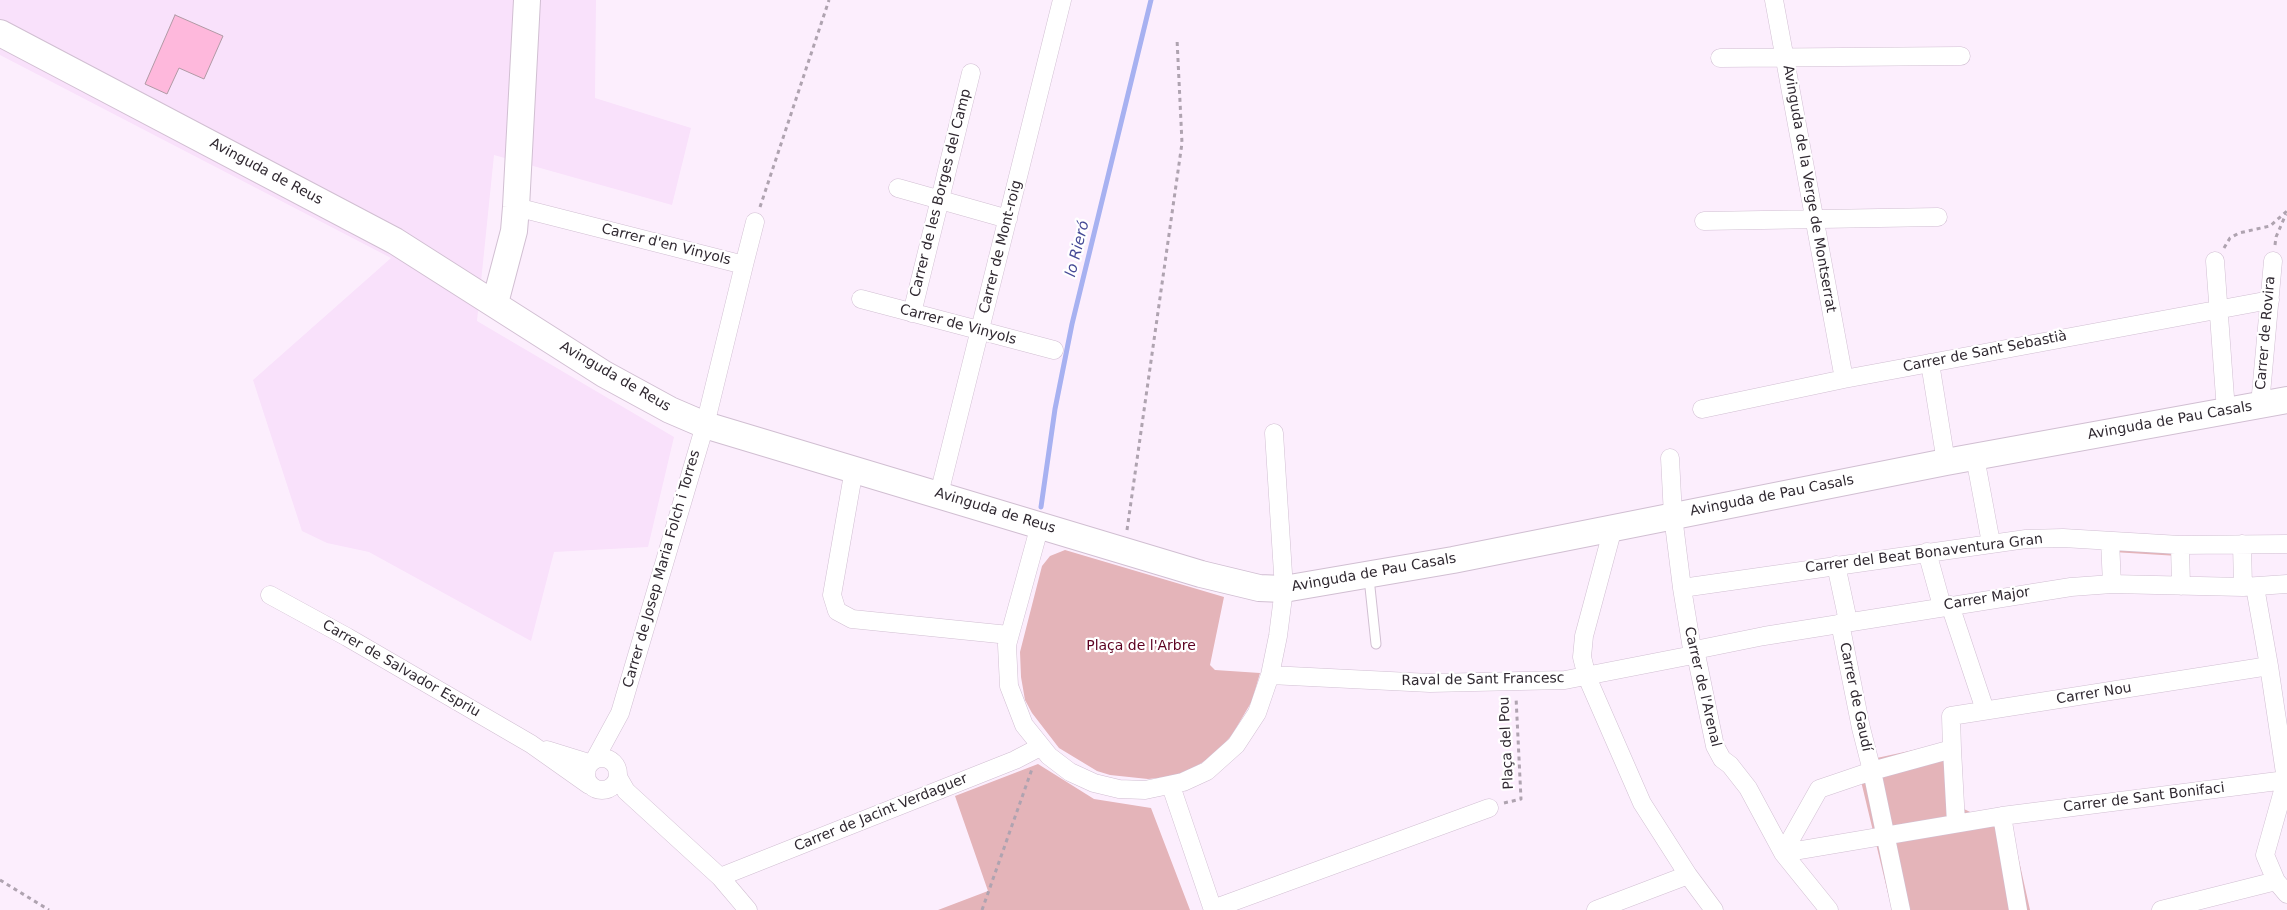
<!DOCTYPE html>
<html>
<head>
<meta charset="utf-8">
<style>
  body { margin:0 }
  canvas { display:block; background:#fceefd }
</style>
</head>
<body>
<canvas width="2287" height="910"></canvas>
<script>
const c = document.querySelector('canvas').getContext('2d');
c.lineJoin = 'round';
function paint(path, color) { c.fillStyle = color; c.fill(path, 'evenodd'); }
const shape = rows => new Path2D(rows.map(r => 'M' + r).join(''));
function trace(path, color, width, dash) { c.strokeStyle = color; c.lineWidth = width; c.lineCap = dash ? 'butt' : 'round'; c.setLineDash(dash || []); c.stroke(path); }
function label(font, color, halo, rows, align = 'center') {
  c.font = font + ' "DejaVu Sans",sans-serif'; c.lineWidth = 4.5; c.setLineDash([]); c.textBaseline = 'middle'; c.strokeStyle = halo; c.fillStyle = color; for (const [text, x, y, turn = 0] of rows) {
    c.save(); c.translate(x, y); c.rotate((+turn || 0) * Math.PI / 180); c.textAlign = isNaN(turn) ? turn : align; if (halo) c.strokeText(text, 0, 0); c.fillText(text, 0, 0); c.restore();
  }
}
paint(shape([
  [0,0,596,0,595,98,691,128,672,205,494,155,477,321,674,437,648,547,554,552,531,641,369,552,327,543,302,531,253,380,391,258,0,55]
]), '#f9e1fb');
paint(shape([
  [2113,546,2178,550,2178,556,2113,552],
  [1065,550,1224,597,1210,665,1215,670,1260,673,1252,701,1232,735,1215,754,1191,770,1169,777,1148,779,1110,775,1097,771,1059,748,1032,713,1025,700,1021,677,1020,652,1042,566,1050,556],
  [1955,741,1964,809,1987,820,2010,820,2030,910,1892,910,1860,777,1863,761],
  [1038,764,1094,799,1151,808,1190,910,938,910,988,891,955,796]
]), '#e4b4b9');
trace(shape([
  [1041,507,1055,409,1072,324,1151,0]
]), '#a7b1f1', 5);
const building = shape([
  [175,15,223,36,204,79,179,68,167,94,145,84,175,15]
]);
paint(building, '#feb8dc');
trace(building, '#b19aa5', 1);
const lane = shape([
  [1369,578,1376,644]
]);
const street = shape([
  [1774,0,1844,379],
  [1720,58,1961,56],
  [898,188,1008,219],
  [516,207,744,265,705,425,620,713,595,759],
  [1704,221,1938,217],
  [2215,261,2226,411],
  [744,265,755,222],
  [861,299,1054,350],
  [912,313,971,73],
  [1930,363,1946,462],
  [2260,405,2273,261],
  [1702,409,1844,379,2270,300],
  [1975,457,1991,543],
  [1670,458,1673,516,1682,588,1693,655,1697,659,1715,746,1722,759,1730,765,1748,788,1783,853,1829,910],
  [854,469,832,595,837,611,852,619,1009,635],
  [939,494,1062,0],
  [1040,525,1007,645,1009,686,1024,725,1049,756,1070,772,1094,783,1119,789,1145,790,1183,782,1207,771,1236,745,1257,713,1270,675,1278,636,1284,589,1274,433],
  [1613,528,1584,636,1582,657,1587,677,1642,803,1688,875,1714,910],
  [2110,541,2112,584],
  [2242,544,2243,587],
  [2180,545,2181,586],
  [1927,552,1942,606],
  [1836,565,1848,621],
  [2255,587,2269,666,2286,780,2265,855,2276,881,2287,894],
  [1682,588,2026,539,2063,538,2180,545,2287,544],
  [270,595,347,637,531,744,589,785],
  [1950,605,1985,710],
  [1270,675,1430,683,1565,680,1693,655,1695,650,1764,636,2071,587,2112,584,2243,587,2287,584],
  [1952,749,1951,716,2269,666],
  [547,750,589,763],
  '586 774a16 16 0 1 1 32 0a16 16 0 1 1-32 0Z',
  [618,777,626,791,720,877,748,910],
  [1171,786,1213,910],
  [2002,816,2286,780],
  [1783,853,2002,816,2018,910],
  [1783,853,1819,789,1872,771,1861,728,1840,623],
  [720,877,1015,760,1040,747],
  [1213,909,1489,808],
  [1596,910,1688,875],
  [1901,910,1872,771,1952,749,1956,823],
  [2161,910,2276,881]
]);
const secondary = shape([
  [0,33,395,241,604,374,670,410,705,425,1201,574,1259,588,1284,589,1453,560,1946,462,2287,400],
  [495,303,514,231,516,207,527,0]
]);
trace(lane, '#d1bfd2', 11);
trace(street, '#d1bfd2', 19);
trace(secondary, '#d1bfd2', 28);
trace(shape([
  [760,207,829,0],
  [2275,245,2276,237,2286,214],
  [2224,248,2230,238,2239,233,2270,226,2287,211],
  [1127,530,1182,143,1177,39],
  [1504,803,1521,799,1516,697],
  [0,880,49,910],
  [982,910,1032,769]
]), '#afa3b0', 3, [4, 4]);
trace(lane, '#fff', 9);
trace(street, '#fff', 18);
trace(secondary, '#fff', 26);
label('14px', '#302931', '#fff', [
  ["Avinguda de Reus",266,172,28],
  ["Avinguda de la Verge de Montserrat",1809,189,80],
  ["Carrer de les Borges del Camp",941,193,-76],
  ["Carrer d'en Vinyols",666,245,14],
  ["Carrer de Mont-roig",1001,247,-76],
  ["Carrer de Vinyols",958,325,15],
  ["Carrer de Rovira",2266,333,-85],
  ["Carrer de Sant Sebastià",1985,352,-11],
  ["Avinguda de Reus",615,377,30],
  ["Avinguda de Pau Casals",2170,421,-10],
  ["Avinguda de Pau Casals",1772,496,-11],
  ["Avinguda de Reus",995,511,17],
  ["Carrer del Beat Bonaventura Gran",1924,554,-7],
  ["Carrer de Josep Maria Folch i Torres",662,569,-74],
  ["Avinguda de Pau Casals",1374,573,-10],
  ["Carrer Major",1987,599,-9],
  ["Carrer de Salvador Espriu",401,669,30],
  ["Raval de Sant Francesc",1483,680,-1],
  ["Carrer de l'Arenal",1702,687,77],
  ["Carrer Nou",2094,694,-9],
  ["Carrer de Gaudí",1855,697,78],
  ["Plaça del Pou",1507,743,-93],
  ["Carrer de Sant Bonifaci",2144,798,-7],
  ["Carrer de Jacint Verdaguer",881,813,-22]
]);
label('14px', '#5c0020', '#fff', [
  ["Plaça de l'Arbre",1141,646]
]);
label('italic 15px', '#454a96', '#fff', [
  ["lo Rieró",1078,249,-76]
]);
</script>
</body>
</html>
